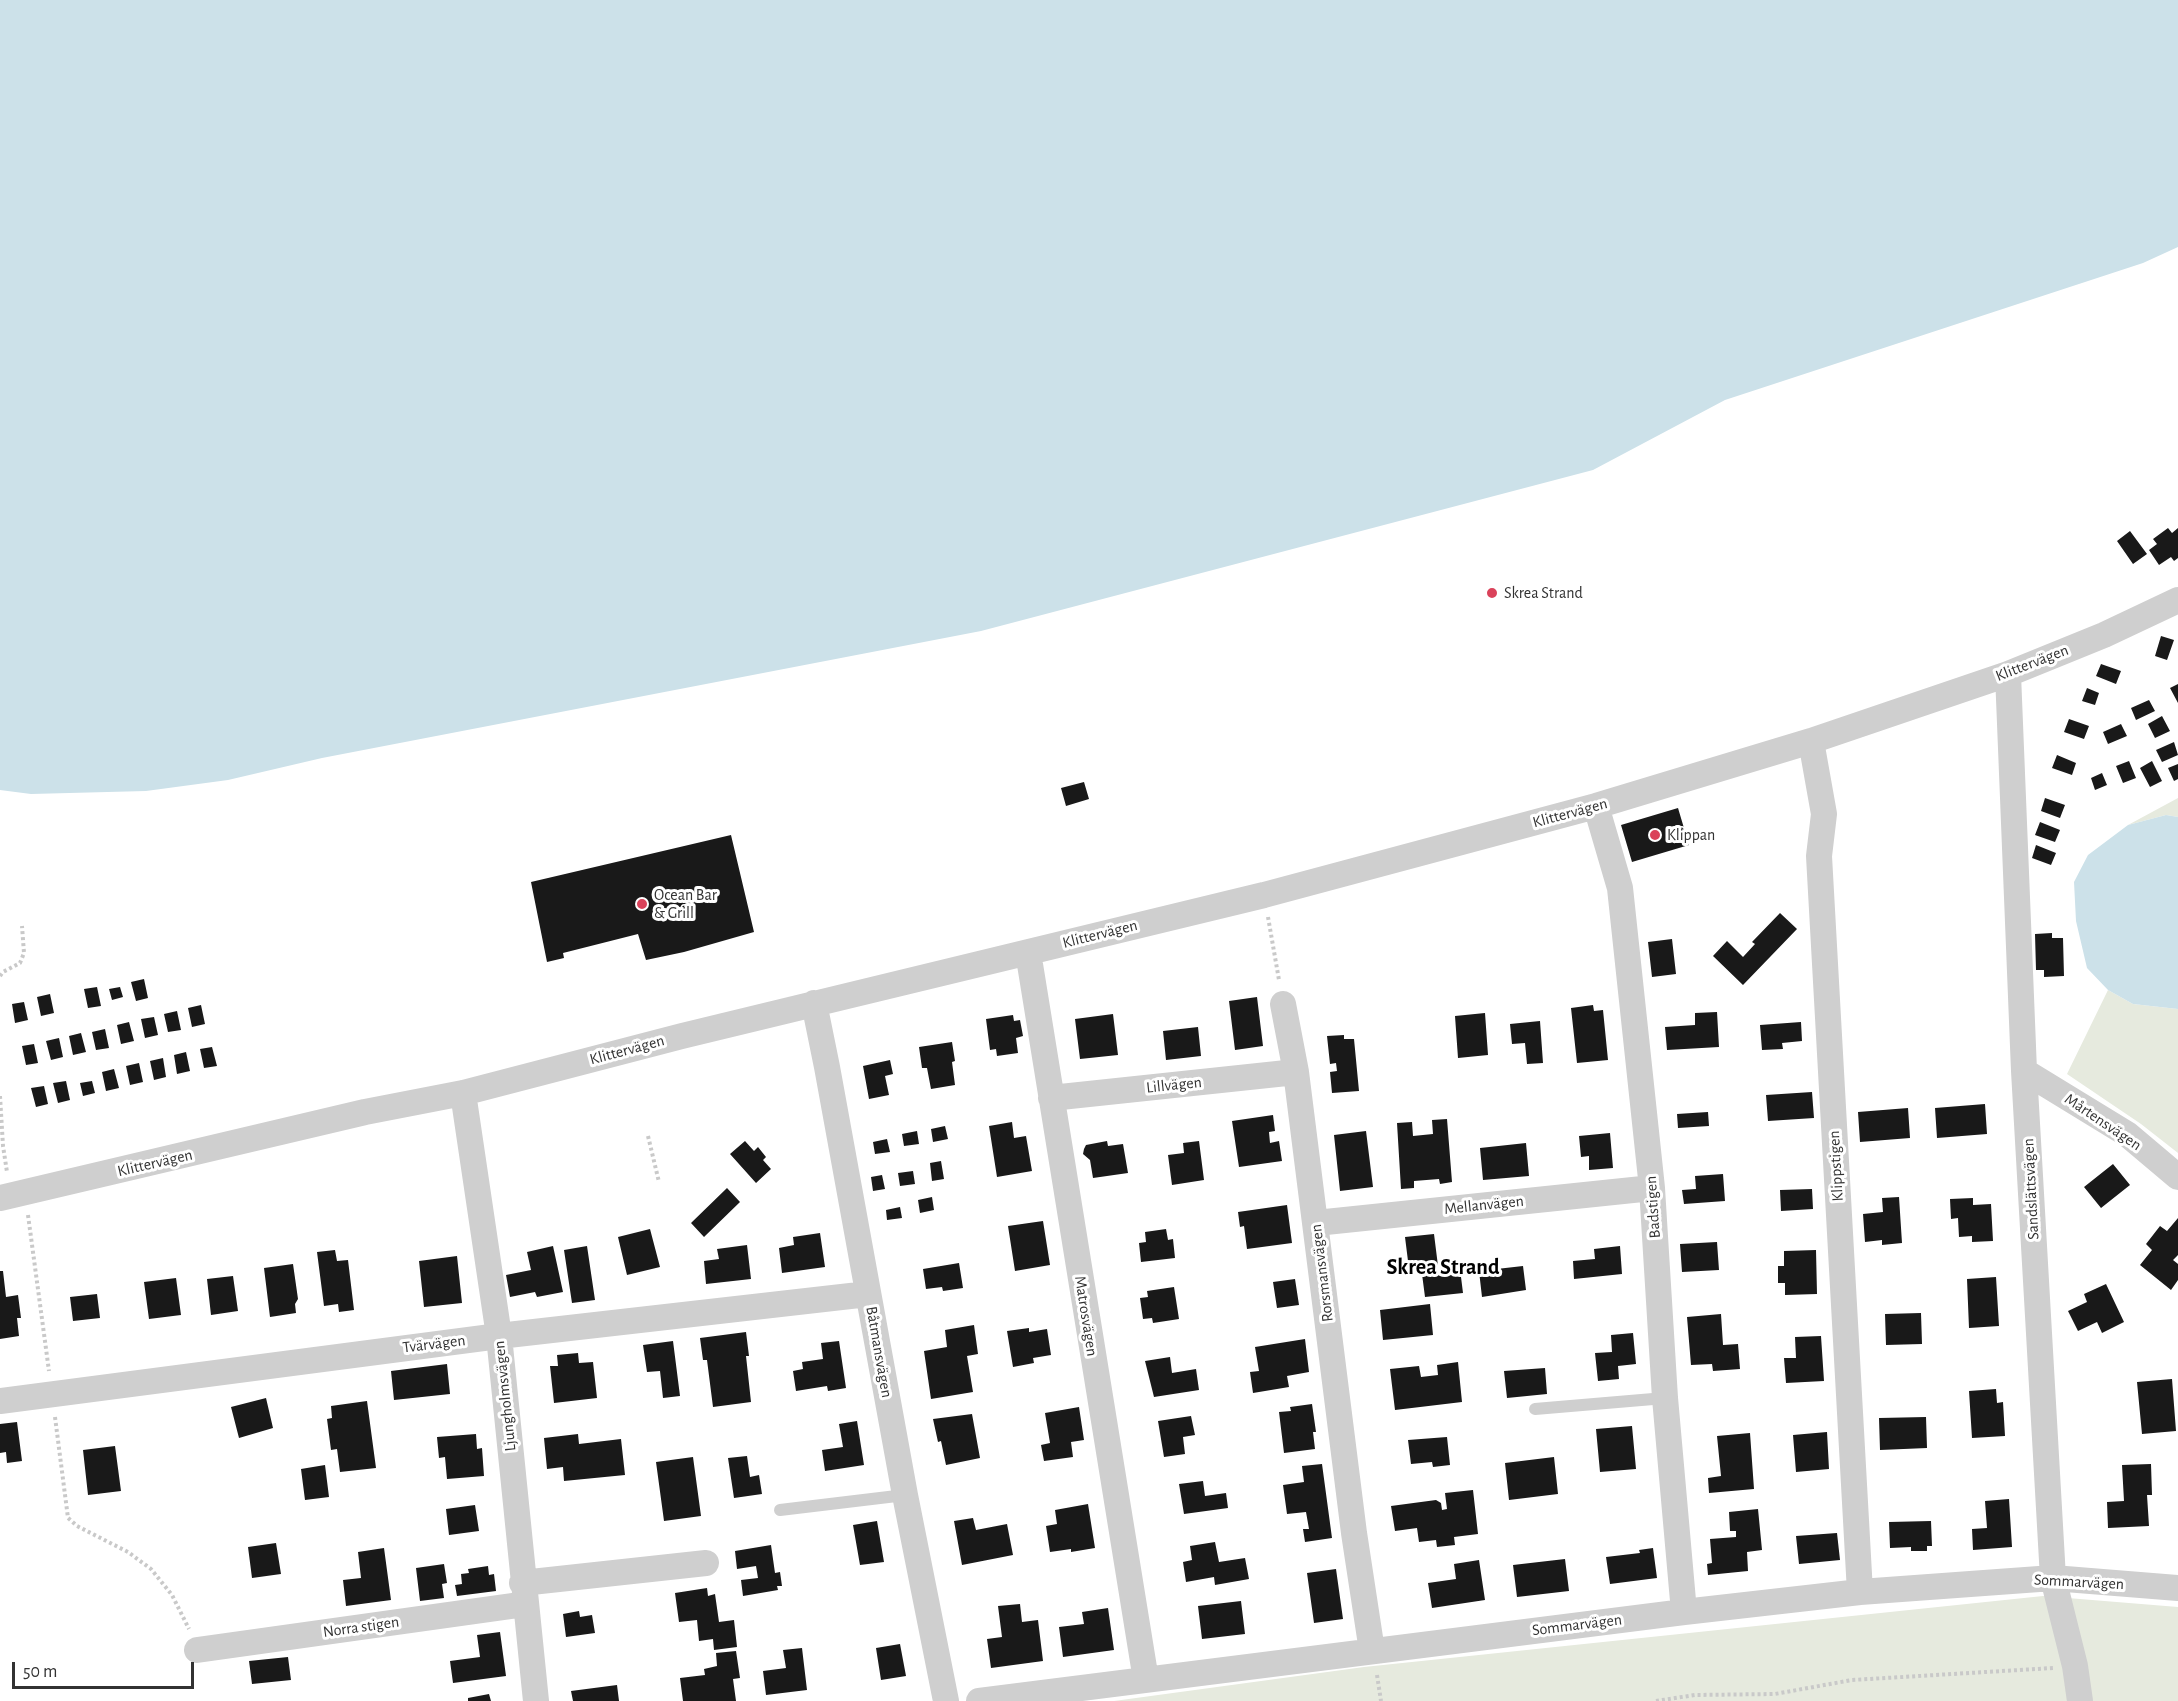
<!DOCTYPE html>
<html>
<head>
<meta charset="utf-8">
<style>
  body { margin:0 }
  #map { position:relative; width:2178px; height:1701px; overflow:hidden; background:#fff; font-family:"Alegreya Sans",sans-serif }
  canvas { display:block }
  .scale { position:absolute; left:12px; top:1662px; width:182px; height:27px; box-sizing:border-box; border:3px solid #323232; border-top:0; padding-left:8px; font-size:18px; line-height:21px; white-space:nowrap; color:#323232; -webkit-text-stroke:4px #fff; paint-order:stroke }
</style>
</head>
<body>
<div id="map">
<canvas width="2178" height="1701"></canvas>
<div class="scale">50 m</div>
</div>
<script>
const c = document.querySelector('canvas').getContext('2d');
c.lineJoin = 'round';
function paint(path, color) { c.fillStyle = color; c.fill(path, 'evenodd'); }
const shape = rows => new Path2D(rows.map(r => 'M' + r).join(''));
function trace(path, color, width, dash) { c.strokeStyle = color; c.lineWidth = width; c.lineCap = dash ? 'butt' : 'round'; c.setLineDash(dash || []); c.stroke(path); }
function label(font, color, halo, rows, align = 'center') {
  c.font = font + ' "Alegreya Sans",sans-serif'; c.lineWidth = 6; c.setLineDash([]); c.textBaseline = 'middle'; c.strokeStyle = halo; c.fillStyle = color; for (const [text, x, y, turn = 0] of rows) {
    c.save(); c.translate(x, y); c.rotate((+turn || 0) * Math.PI / 180); c.textAlign = isNaN(turn) ? turn : align; if (halo) c.strokeText(text, 0, 0); c.fillText(text, 0, 0); c.restore();
  }
}
paint(shape([
  [2178,798,2178,817,2166,815,2128,825],
  [2108,990,2133,1004,2178,1009,2178,1153,2141,1124,2067,1074],
  [2043,1596,2178,1607,2178,1701,1114,1701,1364,1667]
]), '#e6eade');
paint(shape([
  [0,0,2178,0,2178,247,2143,263,1725,400,1593,470,981,631,322,758,228,780,146,791,31,794,0,790],
  [2166,815,2178,817,2178,1009,2133,1004,2108,990,2087,968,2076,921,2074,882,2088,855,2128,825]
]), '#cce1e9');
paint(shape([
  [2168,528,2172,533,2178,528,2178,558,2174,561,2171,557,2159,565,2149,550,2157,544,2153,539],
  [2130,531,2147,554,2133,564,2117,541],
  [2161,636,2174,640,2167,660,2155,656],
  [2101,664,2121,671,2116,684,2096,676],
  [2178,684,2178,703,2170,688],
  [2087,688,2099,693,2095,705,2082,701],
  [2149,700,2155,711,2136,720,2131,708],
  [2162,716,2170,731,2155,738,2148,724],
  [2069,719,2089,726,2084,739,2064,732],
  [2121,724,2127,736,2108,744,2103,732],
  [2174,742,2178,755,2162,762,2156,750],
  [2057,755,2076,763,2072,775,2052,768],
  [2129,761,2136,778,2123,783,2116,766],
  [2152,761,2162,781,2150,787,2140,768],
  [2178,764,2178,779,2174,781,2168,768],
  [2102,773,2107,785,2095,790,2091,778],
  [1084,782,1089,799,1066,806,1061,788],
  [2045,798,2065,805,2060,818,2041,811],
  [1678,808,1689,845,1632,862,1621,825],
  [2040,822,2060,830,2055,842,2035,835],
  [731,835,754,932,684,952,646,960,638,934,563,953,564,958,547,962,531,882],
  [2036,845,2056,853,2051,865,2032,858],
  [1780,913,1797,929,1743,985,1713,956,1727,941,1743,957,1755,944,1752,942],
  [2052,933,2052,938,2063,938,2064,976,2044,977,2044,970,2036,970,2035,934],
  [1672,939,1676,974,1652,977,1648,942],
  [144,979,148,998,136,1001,131,982],
  [97,987,101,1006,88,1008,84,989],
  [120,987,123,997,112,1000,109,989],
  [50,994,54,1013,41,1016,37,997],
  [1257,997,1263,1046,1235,1050,1229,1001],
  [24,1002,28,1020,15,1023,12,1004],
  [201,1005,205,1024,192,1027,188,1008],
  [1593,1005,1594,1011,1603,1010,1608,1060,1577,1063,1571,1008],
  [177,1011,181,1030,168,1032,164,1014],
  [1717,1012,1719,1047,1667,1050,1665,1027,1695,1025,1695,1013],
  [1485,1013,1488,1055,1458,1058,1455,1016],
  [1113,1014,1118,1055,1080,1059,1075,1019],
  [1013,1015,1014,1021,1020,1020,1023,1036,1016,1038,1018,1053,997,1056,996,1049,990,1050,986,1019],
  [154,1017,158,1035,145,1038,141,1019],
  [1540,1021,1543,1063,1527,1064,1525,1043,1512,1044,1510,1024],
  [129,1022,134,1041,121,1044,117,1025],
  [1801,1022,1802,1041,1782,1043,1783,1049,1762,1050,1760,1025],
  [1198,1027,1201,1056,1166,1060,1163,1031],
  [105,1029,109,1048,96,1050,92,1032],
  [81,1033,86,1052,73,1055,69,1036],
  [1344,1035,1344,1039,1354,1039,1359,1091,1332,1093,1330,1072,1337,1071,1336,1063,1330,1064,1327,1036],
  [59,1038,63,1057,51,1060,46,1041],
  [952,1042,955,1061,952,1062,955,1085,931,1089,927,1068,922,1068,919,1047],
  [34,1044,38,1063,26,1065,22,1046],
  [212,1047,217,1066,204,1068,200,1049],
  [186,1052,190,1071,177,1074,174,1055],
  [163,1058,166,1077,154,1080,150,1061],
  [890,1060,893,1074,885,1076,889,1095,869,1099,863,1066],
  [139,1063,143,1082,130,1085,126,1066],
  [114,1069,119,1088,106,1091,102,1072],
  [66,1081,70,1100,58,1103,53,1083],
  [92,1081,95,1093,83,1096,80,1083],
  [44,1086,48,1104,36,1107,31,1088],
  [1812,1092,1814,1118,1768,1121,1766,1095],
  [1985,1104,1987,1134,1937,1138,1935,1108],
  [1908,1108,1910,1138,1860,1142,1858,1112],
  [1708,1112,1709,1126,1678,1128,1677,1114],
  [1273,1115,1275,1131,1269,1132,1270,1143,1279,1141,1282,1161,1239,1167,1232,1121],
  [1447,1119,1452,1182,1440,1184,1439,1179,1414,1181,1414,1188,1401,1189,1397,1123,1412,1122,1413,1136,1433,1134,1432,1120],
  [1012,1122,1014,1138,1026,1136,1032,1171,997,1177,989,1126],
  [945,1126,948,1139,933,1142,931,1129],
  [917,1131,919,1144,904,1146,902,1134],
  [1366,1131,1373,1187,1340,1191,1334,1135],
  [1610,1133,1613,1168,1589,1170,1589,1156,1581,1157,1579,1136],
  [887,1139,890,1152,875,1154,873,1142],
  [745,1141,754,1151,758,1147,766,1157,763,1160,771,1169,756,1183,730,1154],
  [1107,1141,1108,1146,1123,1144,1128,1173,1093,1178,1090,1160,1083,1154,1084,1149,1086,1145],
  [1199,1141,1204,1180,1172,1185,1168,1155,1184,1153,1183,1143],
  [1526,1143,1529,1176,1483,1180,1480,1148],
  [941,1161,944,1179,932,1181,930,1163],
  [2113,1164,2130,1185,2101,1208,2084,1187],
  [913,1171,915,1184,900,1186,898,1173],
  [1723,1174,1725,1201,1684,1204,1682,1190,1696,1189,1695,1176],
  [882,1175,885,1189,873,1191,871,1177],
  [727,1188,740,1202,704,1237,691,1223],
  [1812,1189,1813,1209,1781,1211,1780,1190],
  [932,1197,934,1210,920,1213,918,1200],
  [1899,1197,1902,1243,1882,1245,1882,1240,1865,1242,1863,1214,1883,1212,1882,1198],
  [1973,1198,1973,1205,1991,1204,1993,1241,1972,1242,1972,1236,1959,1237,1958,1218,1951,1219,1950,1199],
  [1287,1205,1292,1243,1247,1249,1244,1226,1240,1227,1238,1212],
  [900,1207,902,1218,887,1220,886,1210],
  [2178,1218,2178,1255,2173,1260,2178,1264,2178,1280,2171,1290,2140,1265,2152,1250,2146,1244,2160,1226,2167,1231],
  [1043,1221,1050,1265,1015,1271,1008,1226],
  [650,1229,660,1267,627,1275,618,1237],
  [1166,1229,1168,1240,1173,1239,1175,1258,1141,1262,1139,1243,1146,1242,1145,1232],
  [820,1233,825,1267,782,1273,779,1248,794,1245,793,1237],
  [1434,1234,1438,1266,1409,1269,1405,1237],
  [1717,1242,1719,1270,1682,1272,1680,1244],
  [747,1245,751,1279,706,1284,704,1261,719,1259,717,1249],
  [553,1246,563,1292,537,1297,535,1292,510,1297,506,1275,531,1270,527,1252],
  [587,1246,595,1300,572,1303,564,1250],
  [1620,1246,1622,1274,1574,1279,1573,1261,1595,1259,1594,1249],
  [335,1250,337,1261,348,1260,354,1310,339,1312,338,1304,324,1306,317,1252],
  [1816,1250,1817,1294,1785,1295,1785,1283,1778,1283,1778,1266,1784,1266,1784,1251],
  [457,1256,462,1303,424,1307,419,1261],
  [959,1263,963,1288,943,1291,942,1287,926,1289,923,1269],
  [293,1264,298,1299,295,1304,296,1313,270,1317,264,1268],
  [1523,1266,1526,1290,1482,1297,1479,1271],
  [1460,1269,1463,1293,1425,1297,1422,1274],
  [0,1271,3,1271,6,1297,18,1295,21,1318,17,1318,19,1336,0,1339],
  [233,1276,238,1311,211,1315,207,1279],
  [1996,1277,1999,1326,1969,1328,1967,1279],
  [176,1278,181,1315,149,1319,144,1282],
  [1295,1279,1299,1305,1277,1308,1273,1282],
  [2106,1284,2124,1322,2102,1333,2097,1322,2078,1331,2068,1311,2087,1302,2084,1294],
  [1174,1287,1179,1319,1153,1323,1152,1318,1143,1319,1140,1298,1148,1297,1147,1291],
  [97,1294,100,1318,73,1321,70,1297],
  [1430,1304,1433,1335,1383,1340,1380,1310],
  [1921,1313,1922,1344,1886,1345,1885,1314],
  [1721,1314,1723,1345,1738,1344,1740,1369,1713,1371,1712,1364,1691,1365,1687,1317],
  [974,1325,978,1354,967,1356,973,1392,931,1399,924,1351,947,1347,945,1330],
  [1029,1328,1029,1332,1047,1329,1051,1355,1033,1358,1034,1363,1013,1367,1007,1331],
  [746,1332,749,1356,746,1356,751,1402,713,1407,707,1360,703,1360,700,1338],
  [1633,1333,1636,1364,1618,1366,1619,1379,1598,1381,1595,1353,1612,1352,1611,1335],
  [1821,1336,1824,1381,1786,1383,1784,1358,1796,1358,1795,1337],
  [1305,1339,1309,1372,1287,1376,1289,1387,1253,1393,1250,1372,1259,1371,1255,1347],
  [673,1341,680,1396,663,1398,660,1371,647,1372,643,1345],
  [839,1341,846,1388,828,1391,827,1386,796,1391,793,1371,803,1369,802,1362,823,1359,821,1343],
  [578,1353,579,1363,593,1362,597,1398,554,1403,550,1366,558,1366,557,1355],
  [1170,1357,1172,1373,1196,1369,1199,1390,1154,1397,1145,1361],
  [1458,1362,1462,1402,1395,1410,1390,1369,1419,1366,1421,1377,1438,1375,1437,1365],
  [447,1364,450,1394,394,1400,391,1371],
  [1545,1368,1547,1394,1507,1398,1504,1371],
  [2172,1379,2176,1431,2142,1434,2137,1382],
  [1996,1389,1997,1403,2003,1402,2005,1436,1972,1438,1969,1391],
  [266,1398,273,1428,239,1438,231,1407],
  [367,1401,376,1468,340,1472,337,1449,331,1450,327,1419,332,1418,331,1406],
  [1312,1404,1316,1432,1313,1432,1315,1449,1284,1453,1279,1412,1291,1411,1290,1407],
  [1079,1407,1084,1440,1071,1442,1073,1457,1044,1461,1041,1445,1050,1443,1045,1413],
  [972,1414,980,1458,946,1465,941,1441,938,1442,933,1419],
  [1191,1416,1195,1435,1183,1437,1185,1454,1164,1457,1158,1421],
  [1926,1417,1927,1448,1880,1450,1879,1418],
  [857,1421,864,1465,825,1471,822,1450,843,1447,839,1424],
  [17,1422,22,1461,7,1463,6,1452,0,1453,0,1424],
  [1632,1426,1636,1469,1600,1472,1596,1429],
  [1827,1432,1829,1469,1796,1472,1793,1435],
  [1750,1433,1754,1489,1709,1493,1708,1478,1721,1476,1717,1436],
  [476,1434,477,1449,482,1448,484,1476,447,1479,445,1457,439,1458,437,1437],
  [578,1434,579,1444,621,1439,625,1475,564,1481,563,1467,547,1469,544,1438],
  [1447,1437,1450,1465,1433,1467,1432,1462,1411,1464,1408,1440],
  [115,1446,121,1491,88,1495,83,1450],
  [747,1456,750,1477,759,1475,762,1494,734,1498,728,1458],
  [693,1457,701,1516,664,1521,656,1462],
  [1554,1457,1558,1494,1509,1500,1505,1463],
  [1322,1464,1332,1538,1305,1542,1303,1529,1309,1529,1306,1512,1287,1514,1283,1485,1304,1482,1302,1466],
  [2151,1464,2152,1495,2147,1495,2149,1526,2108,1528,2107,1502,2124,1501,2122,1465],
  [325,1465,329,1497,305,1500,301,1469],
  [1203,1481,1205,1496,1226,1493,1228,1508,1184,1514,1179,1484],
  [1473,1490,1478,1534,1454,1537,1455,1545,1437,1547,1436,1540,1419,1542,1417,1528,1395,1531,1391,1506,1436,1500,1441,1503,1442,1510,1447,1509,1445,1493],
  [2009,1499,2012,1547,1973,1550,1972,1529,1987,1528,1985,1501],
  [1088,1504,1095,1548,1071,1552,1071,1549,1050,1552,1046,1526,1057,1524,1055,1510],
  [475,1505,479,1531,449,1535,446,1509],
  [1758,1509,1762,1550,1747,1552,1748,1571,1708,1575,1707,1564,1712,1563,1710,1539,1736,1537,1736,1531,1730,1531,1729,1512],
  [973,1518,976,1530,1007,1524,1013,1555,962,1565,954,1521],
  [877,1521,884,1562,860,1565,853,1525],
  [1931,1521,1932,1546,1927,1546,1927,1551,1911,1551,1911,1547,1890,1548,1889,1522],
  [1837,1533,1840,1560,1799,1564,1796,1536],
  [1215,1542,1219,1562,1245,1558,1249,1579,1215,1585,1214,1577,1186,1582,1183,1562,1192,1560,1190,1546],
  [276,1543,281,1574,252,1578,248,1547],
  [771,1545,775,1573,780,1572,782,1586,777,1586,778,1590,743,1596,741,1580,758,1578,756,1566,737,1569,735,1551],
  [384,1548,391,1600,346,1606,343,1580,361,1578,358,1552],
  [1653,1548,1657,1578,1610,1584,1606,1557,1640,1553,1639,1550],
  [1565,1559,1569,1591,1517,1597,1513,1565],
  [1479,1560,1485,1600,1432,1608,1428,1583,1456,1579,1454,1564],
  [444,1564,447,1583,442,1584,444,1598,420,1601,416,1568],
  [488,1566,489,1575,494,1574,496,1591,457,1596,455,1585,462,1584,461,1574,469,1573,468,1569],
  [1336,1569,1343,1619,1314,1623,1307,1573],
  [707,1588,708,1596,715,1594,719,1622,734,1620,737,1647,714,1650,713,1639,699,1641,697,1620,679,1622,675,1593],
  [1241,1601,1245,1634,1202,1639,1198,1606],
  [1020,1604,1022,1622,1038,1620,1043,1661,991,1668,987,1639,1002,1637,998,1606],
  [1108,1608,1114,1650,1063,1657,1059,1627,1084,1624,1082,1612],
  [579,1611,580,1617,592,1615,595,1633,566,1637,563,1614],
  [500,1632,506,1676,453,1683,450,1661,480,1657,477,1635],
  [900,1644,906,1676,881,1680,876,1648],
  [802,1648,807,1690,766,1695,763,1671,786,1668,783,1650],
  [736,1651,740,1678,733,1679,736,1701,683,1701,680,1678,705,1675,704,1669,717,1666,716,1653],
  [288,1657,291,1680,252,1684,249,1661],
  [617,1685,619,1701,573,1701,571,1691],
  [489,1694,491,1701,468,1701,468,1698]
]), '#191919');
trace(shape([
  [1268,917,1279,980],
  [0,976,3,972,20,963,24,953,22,926],
  [0,1096,3,1146,7,1172],
  [648,1136,659,1182],
  [28,1215,49,1371],
  [55,1417,68,1518,77,1526,128,1552,151,1569,172,1595,189,1629],
  [1377,1675,1381,1701],
  [1656,1701,1695,1695,1775,1694,1852,1680,2053,1668]
]), '#c9c9c9', 4, [3, 3]);
trace(shape([
  [1535,1409,1665,1398],
  [780,1510,905,1495]
]), '#cfcfcf', 12);
trace(shape([
  [2008,674,2024,1071,2053,1578,2075,1666,2080,1701],
  [1811,741,1824,814,1819,856,1860,1592],
  [1596,806,1620,888,1652,1188,1665,1398,1684,1612],
  [1028,952,1146,1680],
  [814,1003,827,1067,905,1495,946,1701],
  [1283,1004,1296,1072,1354,1533,1372,1651],
  [2024,1071,2127,1134,2178,1177],
  [463,1093,499,1336,536,1701],
  [1051,1098,1296,1072],
  [0,1198,365,1112,463,1093,682,1036,1264,895,1596,806,1811,741,2008,674,2104,635,2178,600],
  [1316,1223,1652,1188],
  [0,1401,499,1336,868,1294],
  [522,1583,706,1563],
  [197,1650,526,1604],
  [979,1701,1684,1612,1860,1592,2053,1578,2178,1588]
]), '#cfcfcf', 26);
for (const [x, y, r, color] of [
  [1492,593,6,"#da425a"],
  [1655,835,6,"#da425a"],
  [642,904,6,"#da425a"]
]) { const dot = new Path2D(); dot.arc(x, y, r, 0, 2 * Math.PI); c.fillStyle = color; c.fill(dot); trace(dot, '#fff', 2); }
label('16px', '#323232', '#fff', [
  ["Skrea Strand",1504,593],
  ["Klippan",1667,835],
  ["Ocean Bar",654,895],
  ["& Grill",654,913]
], 'left');
label('16px', '#323232', '#fff', [
  ["Klittervägen",2032,663,-21],
  ["Klittervägen",1570,813,-15],
  ["Klittervägen",1100,934,-14],
  ["Klittervägen",627,1050,-15],
  ["Lillvägen",1174,1085,-6],
  ["Mårtensvägen",2103,1122,34],
  ["Klittervägen",155,1163,-13],
  ["Klippstigen",1836,1166,-93],
  ["Sandslättsvägen",2031,1189,-93],
  ["Mellanvägen",1484,1205,-6],
  ["Badstigen",1653,1207,-94],
  ["Rorsmansvägen",1322,1273,-97],
  ["Matrosvägen",1086,1316,81],
  ["Tvärvägen",434,1344,-7],
  ["Båtmansvägen",879,1352,80],
  ["Ljungholmsvägen",505,1396,-96],
  ["Sommarvägen",2079,1582,3],
  ["Sommarvägen",1577,1625,-7],
  ["Norra stigen",361,1627,-8]
]);
label('bold 22px', '#000', '#fff', [
  ["Skrea Strand",1443,1267]
]);
</script>
</body>
</html>
